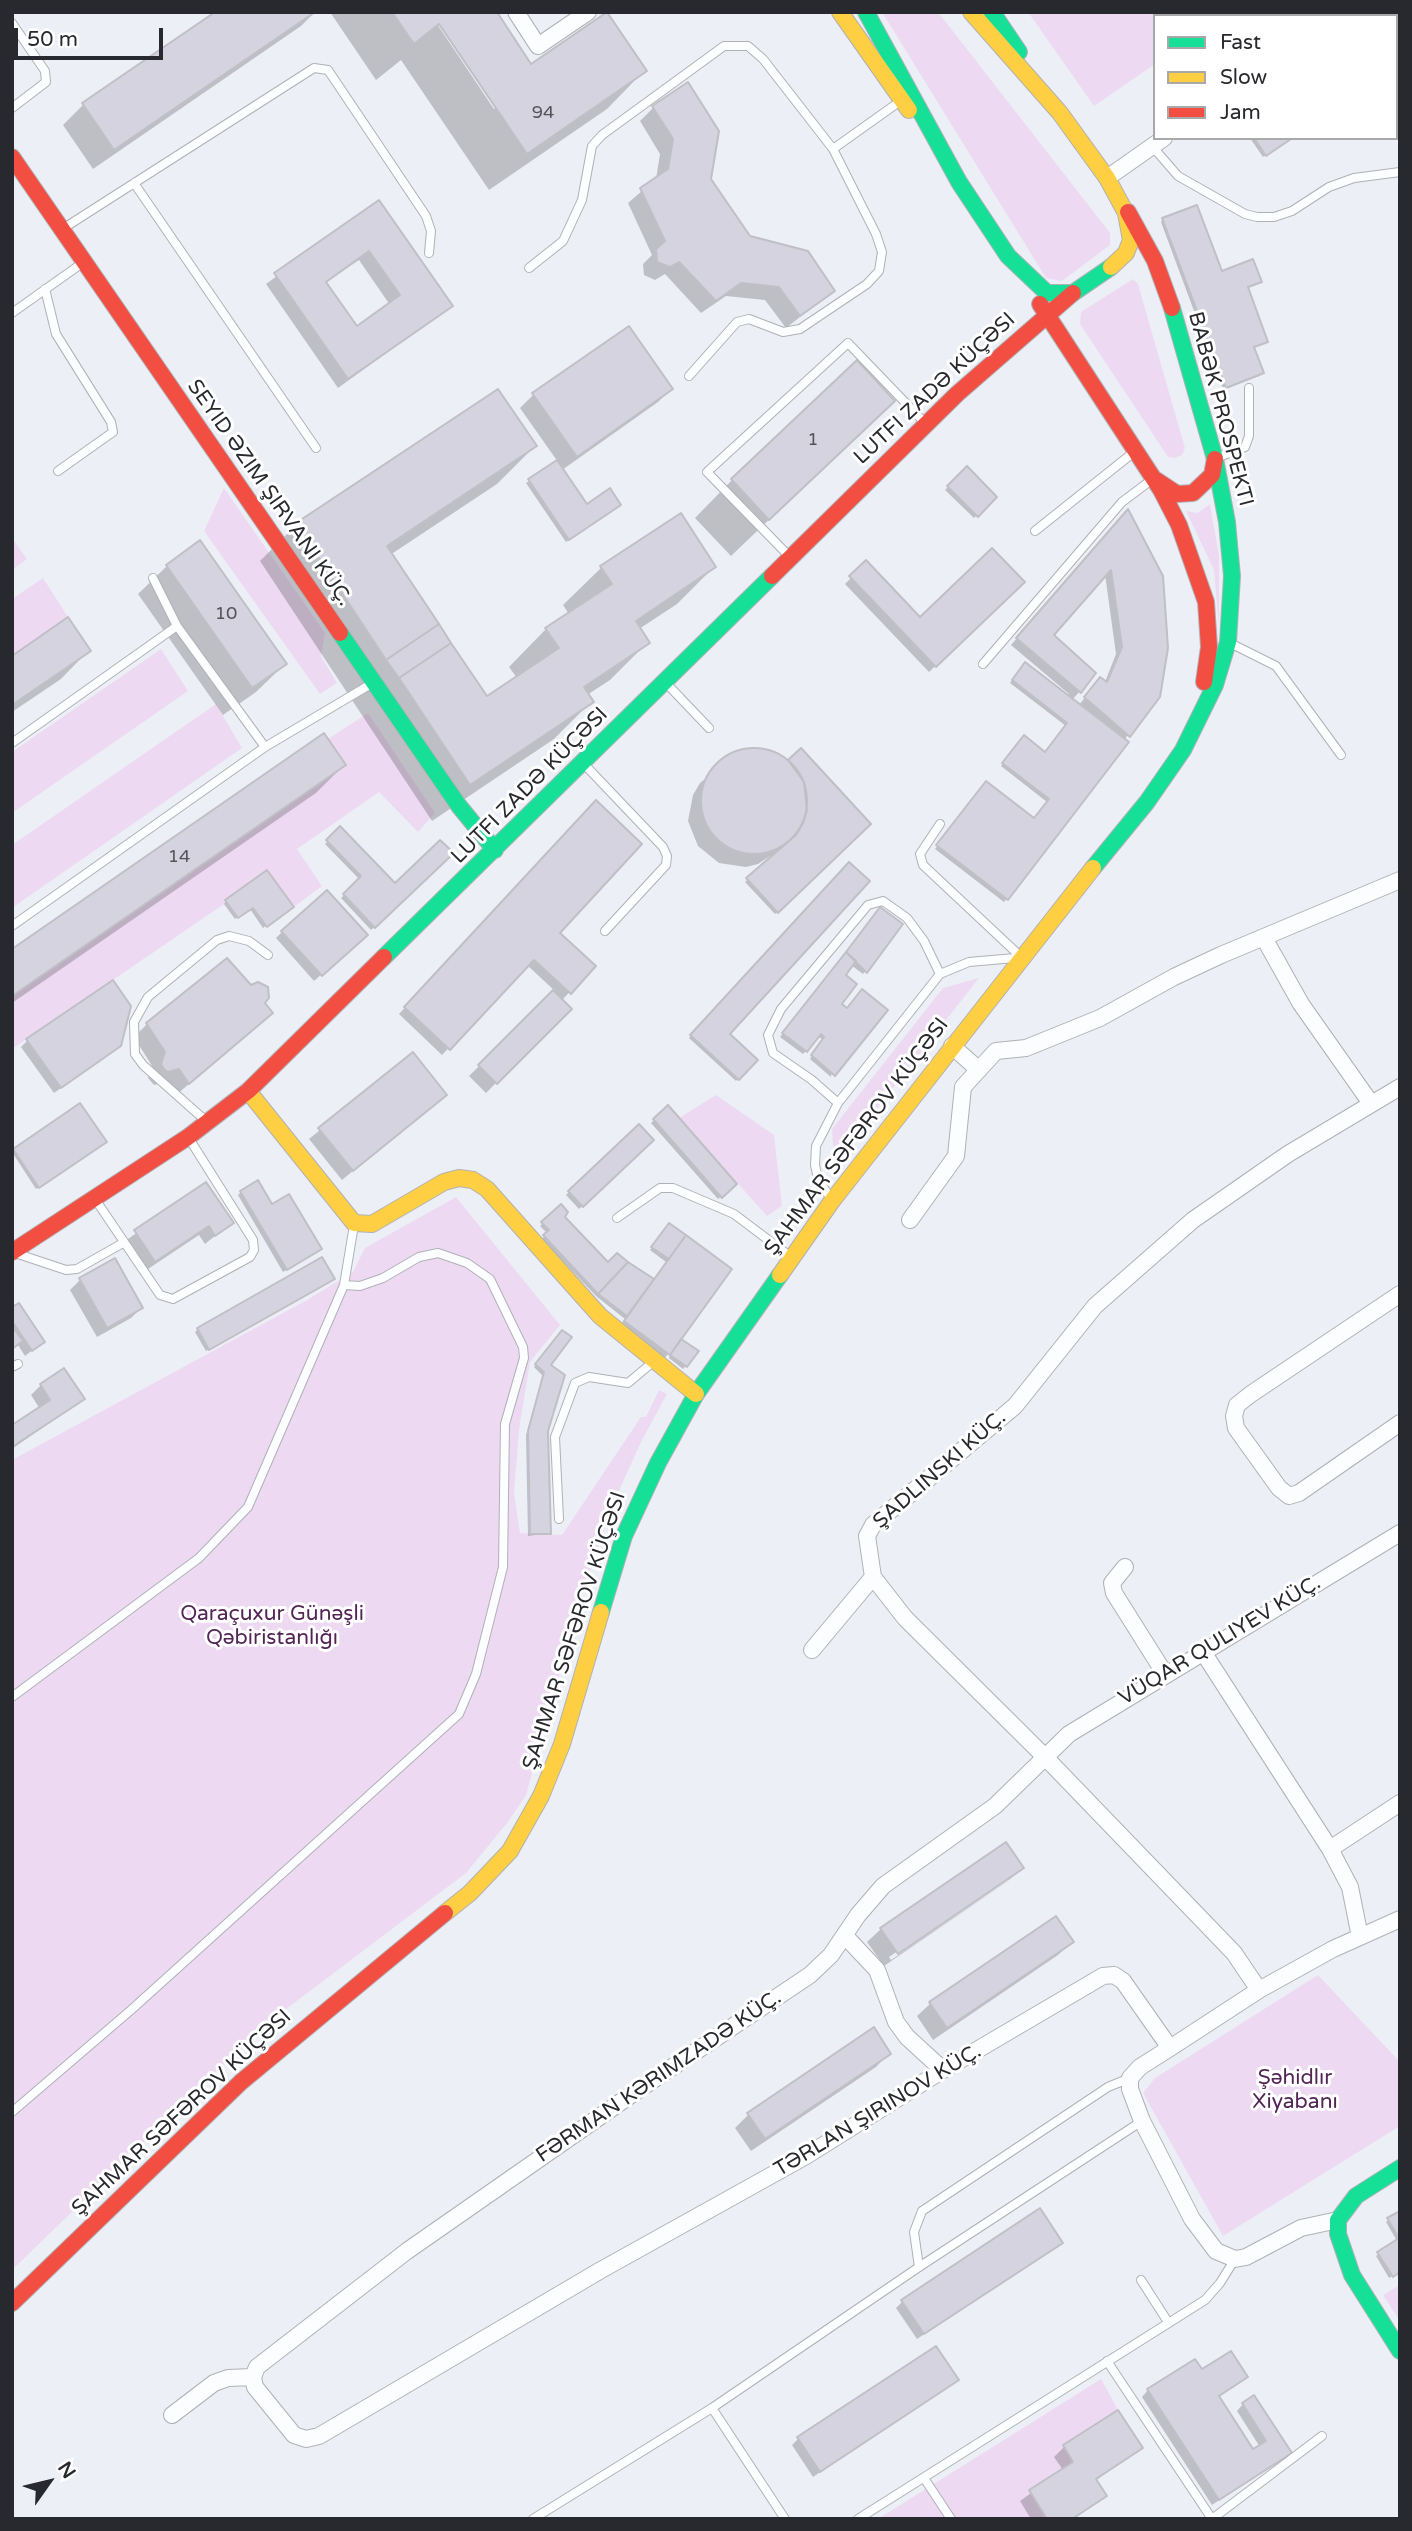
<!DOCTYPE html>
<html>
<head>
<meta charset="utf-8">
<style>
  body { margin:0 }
  #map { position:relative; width:1412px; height:2531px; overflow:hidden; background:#edeff6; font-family:"Varela Round",sans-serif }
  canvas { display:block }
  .frame { position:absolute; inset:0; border:14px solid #28292e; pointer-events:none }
  .legend { position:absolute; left:1153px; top:14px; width:245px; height:126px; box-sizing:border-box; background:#fff; border:2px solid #a9a9ab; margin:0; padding:9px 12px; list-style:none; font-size:21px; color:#28292e }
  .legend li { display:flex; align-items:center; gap:14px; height:35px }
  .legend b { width:35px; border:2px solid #a9a9ab }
  .north { position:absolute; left:14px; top:2447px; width:70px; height:70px; -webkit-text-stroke:5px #fff; paint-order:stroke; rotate:56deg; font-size:19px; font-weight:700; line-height:28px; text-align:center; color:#28292e }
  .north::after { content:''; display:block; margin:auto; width:24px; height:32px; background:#28292e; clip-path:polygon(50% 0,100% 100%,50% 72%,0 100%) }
  .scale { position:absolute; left:14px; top:28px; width:149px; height:32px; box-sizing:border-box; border:4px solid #28292e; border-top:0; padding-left:9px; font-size:21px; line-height:24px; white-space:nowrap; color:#28292e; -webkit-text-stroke:5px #fff; paint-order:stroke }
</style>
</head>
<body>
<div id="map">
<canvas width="1412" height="2531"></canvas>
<div class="frame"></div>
<ul class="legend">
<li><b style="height:9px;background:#16e098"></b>Fast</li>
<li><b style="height:9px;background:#ffcf43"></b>Slow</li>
<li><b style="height:9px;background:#f24e42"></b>Jam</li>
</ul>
<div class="north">N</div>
<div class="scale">50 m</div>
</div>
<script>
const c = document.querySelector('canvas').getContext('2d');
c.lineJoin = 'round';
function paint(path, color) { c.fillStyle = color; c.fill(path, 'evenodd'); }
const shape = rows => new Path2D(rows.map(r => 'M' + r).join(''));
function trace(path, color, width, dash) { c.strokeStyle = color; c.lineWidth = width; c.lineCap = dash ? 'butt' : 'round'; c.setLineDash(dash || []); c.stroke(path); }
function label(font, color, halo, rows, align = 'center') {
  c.font = font + ' "Varela Round",sans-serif'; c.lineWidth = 6; c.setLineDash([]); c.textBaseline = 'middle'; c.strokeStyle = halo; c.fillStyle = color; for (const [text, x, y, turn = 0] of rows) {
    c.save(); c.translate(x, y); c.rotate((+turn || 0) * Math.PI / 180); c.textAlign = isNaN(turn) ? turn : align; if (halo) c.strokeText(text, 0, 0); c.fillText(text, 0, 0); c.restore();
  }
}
paint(shape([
  [882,12,938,12,1110,233,1110,245,1062,281,1046,278],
  [1028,12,1228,12,1223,16,1155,16,1155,64,1094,106],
  [1133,279,1138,284,1185,448,1182,455,1175,458,1168,457,1080,324,1081,312],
  [224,488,325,633,321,656,337,683,320,694,204,531],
  [1210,504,1219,556,1219,626,1214,570,1186,511,1198,513],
  [12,538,27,559,12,570],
  [43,578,68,617,12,656,12,599],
  [161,649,188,691,12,813,12,752],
  [216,704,242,748,12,908,12,845],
  [368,713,435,813,418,832,379,792,297,849,322,886,294,907,267,870,227,902,12,1049,12,996,346,765,328,739],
  [979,978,834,1163,832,1129,943,988],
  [716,1095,774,1135,782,1206,767,1216,679,1118],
  [456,1197,560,1325,530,1362,519,1430,514,1493,520,1533,562,1535,641,1417,646,1417,659,1390,667,1394,641,1442,612,1506,576,1615,526,1795,508,1822,466,1873,265,2025,12,2270,12,1460,307,1300,353,1272,365,1248],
  [1318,1975,1400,2062,1400,2126,1223,2236,1143,2093,1155,2078],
  [1400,2285,1400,2321,1383,2295],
  [1101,2379,1118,2410,1063,2445,1073,2462,1029,2490,1047,2519,878,2519]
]), '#eddaf2');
paint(shape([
  [218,12,315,12,301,26,93,169,63,125,83,105],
  [330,12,495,12,530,66,605,13,644,71,607,109,489,190,401,60,376,80],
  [436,16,497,107,494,109,433,18],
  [653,108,749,238,833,291,786,328,765,300,726,296,701,313,665,274,655,280,644,275,643,264,652,255,628,203,656,179,660,154,640,121],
  [1250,138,1289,138,1263,157],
  [379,202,451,306,338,388,266,284],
  [359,260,390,305,356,328,325,283],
  [1163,219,1221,273,1260,282,1246,288,1266,341,1252,348,1262,373,1259,376,1223,389,1161,222],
  [671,389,658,402,562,470,586,506,617,508,566,542,526,483,558,462,520,408,533,395],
  [893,401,731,556,695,518,732,480],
  [535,446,497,484,390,555,486,698,517,678,509,667,546,629,569,614,563,605,601,568,680,515,714,567,677,604,639,629,648,642,610,680,587,695,592,701,554,739,432,821,260,561,297,524],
  [967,468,995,497,974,518,945,490],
  [1122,517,1128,735,1124,740,1127,742,1004,902,935,849,984,786,1034,820,1047,802,1001,766,1021,740,1045,754,1066,726,1010,683,1023,667,1067,696,1069,694,1011,645],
  [1105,574,1116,654,1105,682,1094,686,1079,705,1072,700,1080,691,1052,635],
  [866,563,920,619,1022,582,929,672,845,584],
  [167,566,285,664,256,692,223,715,138,594],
  [89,650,61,679,12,712,12,658],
  [749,750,775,754,787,763,801,751,869,824,775,914,745,882,772,858,770,856,758,864,746,867,719,863,698,846,688,821,693,795,700,783,736,753],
  [344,765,316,793,12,1003,12,951],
  [596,803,558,933,594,967,561,1001,569,1009,486,1093,469,1076,555,991,527,965,442,1055,399,1014],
  [340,829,395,886,451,853,371,930,341,898,360,880,325,844],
  [849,864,728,1034,756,1060,736,1081,689,1038],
  [226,901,289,909,263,928,250,909,235,919,224,904],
  [878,911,901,924,863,974,851,965,843,975,831,1077,810,1059,823,1040,818,1036,803,1054,780,1037],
  [282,932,359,941,314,981,276,938],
  [263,1002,271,1013,175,1096,165,1082,154,1085,148,1078,152,1066,134,1037,147,1024],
  [27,1041,119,1046,54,1093,21,1047],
  [413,1055,445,1095,342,1180,309,1139],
  [80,1105,102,1144,36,1189,12,1152],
  [668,1107,735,1184,718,1199,651,1123],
  [638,1126,651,1140,579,1209,566,1195],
  [206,1185,231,1223,205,1244,199,1235,145,1271,125,1241],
  [241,1192,271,1206,317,1252,283,1272,238,1195],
  [561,1206,563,1217,608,1264,653,1280,666,1262,650,1250,667,1228,679,1339,696,1352,683,1369,669,1358,671,1351,659,1364,615,1332,625,1319,596,1296,542,1239,547,1233,540,1226],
  [80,1280,141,1308,131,1318,97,1337,70,1290],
  [330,1281,206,1351,195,1332,198,1329],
  [12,1310,43,1342,25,1356,18,1345,12,1350],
  [559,1335,548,1365,546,1431,550,1533,528,1536,526,1435,543,1376,534,1367],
  [41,1385,83,1399,12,1449,12,1427,40,1409,31,1395],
  [1022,1868,1008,1881,884,1966,867,1942,881,1929],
  [1009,1876,1009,1880,891,1960,889,1957],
  [1072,1942,1058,1955,933,2040,917,2016,931,2003],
  [889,2053,876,2067,751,2151,735,2128,748,2115],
  [1400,2213,1400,2272,1389,2278,1376,2256,1397,2241,1386,2222],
  [1061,2243,917,2339,896,2308,903,2301],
  [1246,2377,1218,2397,1253,2452,1260,2447,1237,2411,1243,2404,1289,2453,1212,2505,1142,2397,1148,2390],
  [956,2380,813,2477,792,2445,798,2439],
  [1118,2412,1141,2448,1095,2481,1105,2496,1074,2519,1031,2519,1020,2501,1063,2470,1054,2457,1064,2447]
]), '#0003');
const building = shape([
  [215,12,315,12,114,150,82,103,215,12],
  [392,12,497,12,531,64,607,12,647,71,527,154,439,24,414,44,392,12],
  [1393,12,1400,12,1400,70,1396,72,1396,16,1388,16,1393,12],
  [688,82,719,131,711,179,750,236,808,251,835,291,800,316,779,287,741,283,716,301,679,262,670,267,657,262,656,249,665,241,640,188,668,169,673,139,652,106,688,82],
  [1254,138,1291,138,1291,139,1266,156,1254,138],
  [379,200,453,306,348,379,274,273,379,200],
  [369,251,400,295,357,326,326,282,369,251],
  [1197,205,1222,271,1253,259,1262,282,1248,287,1268,342,1254,347,1264,373,1226,388,1162,218,1197,205],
  [629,326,673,389,577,457,532,393,629,326],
  [857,360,895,401,769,520,731,479,857,360],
  [498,389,537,446,387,546,439,624,386,660,296,523,498,389],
  [557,460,587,504,610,488,621,505,569,540,528,479,557,460],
  [967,466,997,497,978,517,947,486,967,466],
  [1128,509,1163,576,1168,648,1160,697,1130,737,1084,697,1100,677,1107,682,1122,647,1111,570,1054,635,1096,673,1081,693,1016,638,1128,509],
  [681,513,716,567,636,621,650,643,584,687,594,702,470,785,399,678,451,643,487,696,559,648,545,628,612,584,600,566,681,513],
  [200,540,287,664,252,688,166,565,200,540],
  [992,548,1025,582,936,667,849,576,866,560,920,617,992,548],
  [68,617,91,651,12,705,12,656,68,617],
  [439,624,451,643,399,678,386,660,439,624],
  [1025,662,1129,742,1008,900,936,845,986,781,1034,818,1049,799,1002,763,1024,735,1045,752,1067,723,1012,680,1025,662],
  [324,733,346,765,12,996,12,949,324,733],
  '701 801a53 53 0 1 1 106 0a53 53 0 1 1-106 0Z',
  [801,748,871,824,778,913,746,878,796,835,803,823,807,810,804,782,788,760,801,748],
  [596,800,642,844,560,933,596,966,571,994,534,960,450,1050,404,1007,596,800],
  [340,826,395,883,440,840,454,853,375,928,343,894,361,876,326,840,340,826],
  [849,862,870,881,730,1034,758,1060,739,1080,690,1035,849,862],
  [267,870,294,907,267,927,253,908,238,918,225,900,267,870],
  [327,890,368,935,322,976,281,931,327,890],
  [880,907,903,924,867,973,846,952,880,907],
  [846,952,856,961,846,975,857,984,842,1004,847,1008,862,989,888,1010,835,1076,811,1055,824,1037,821,1034,807,1052,782,1033,846,952],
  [227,958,251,985,258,982,268,987,269,998,265,1003,273,1013,189,1084,179,1069,168,1072,164,1069,161,1064,165,1052,146,1023,227,958],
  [113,980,131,1006,121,1046,61,1088,26,1039,113,980],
  [553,990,572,1009,497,1084,478,1065,553,990],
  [413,1052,447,1095,353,1171,318,1128,413,1052],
  [80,1103,107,1142,39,1188,13,1149,80,1103],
  [668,1105,737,1184,722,1198,653,1119,668,1105],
  [639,1124,654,1140,583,1207,568,1191,639,1124],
  [258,1180,272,1204,289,1194,322,1249,287,1270,240,1191,258,1180],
  [206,1182,234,1223,215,1236,209,1226,155,1262,134,1230,206,1182],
  [561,1204,568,1212,565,1217,608,1262,617,1253,628,1262,598,1294,543,1235,549,1230,541,1222,561,1204],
  [669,1223,686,1235,669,1259,651,1247,669,1223],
  [686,1235,732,1269,670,1355,624,1321,686,1235],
  [322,1257,335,1279,209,1350,197,1328,322,1257],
  [115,1258,143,1308,107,1328,79,1278,115,1258],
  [628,1262,654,1279,627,1316,598,1294,628,1262],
  [19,1303,45,1342,32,1351,12,1321,12,1307,19,1303],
  [12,1326,23,1341,12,1349,12,1326],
  [562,1330,572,1337,551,1365,565,1375,548,1431,551,1534,530,1534,528,1431,544,1372,535,1364,562,1330],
  [681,1339,699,1351,687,1367,670,1355,681,1339],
  [64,1368,85,1399,12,1447,12,1425,50,1400,40,1384,64,1368],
  [1006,1842,1024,1868,898,1954,880,1928,1006,1842],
  [1056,1916,1074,1942,947,2028,929,2002,1056,1916],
  [874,2027,891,2054,765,2139,747,2113,874,2027],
  [1040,2208,1063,2243,924,2334,901,2300,1040,2208],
  [1400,2211,1400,2272,1393,2277,1377,2252,1399,2238,1387,2218,1400,2211],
  [936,2346,959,2380,820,2472,797,2437,936,2346],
  [1231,2351,1248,2377,1219,2396,1253,2449,1266,2441,1242,2403,1254,2395,1292,2453,1219,2500,1147,2389,1195,2359,1202,2369,1231,2351],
  [1118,2410,1143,2448,1096,2479,1107,2496,1072,2519,1047,2519,1029,2490,1073,2462,1063,2445,1118,2410]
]);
paint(building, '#d5d3df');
trace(building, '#bfbfc5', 2);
const lane = shape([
  [12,23,45,71,46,82,12,108],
  [1152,146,1178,176,1245,214,1257,217,1274,217,1292,211,1329,187,1354,178,1400,172],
  [134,183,316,448],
  [64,228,314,68,328,70,426,216,431,231,429,253],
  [529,268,563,241,582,200,592,146,602,135,724,46,748,46,763,59,833,149,899,102],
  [45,289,56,334,111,422,113,432,58,471],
  [12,313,81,264],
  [689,376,737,322,749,319,783,332,800,329,867,284,879,271,882,252,876,234,833,149],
  [1216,458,1245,447,1249,436,1249,388],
  [1035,531,1134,452],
  [788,555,707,472,848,343,924,422],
  [153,578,177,626,265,747,371,684],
  [1230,643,1276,666,1341,755],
  [983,664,1122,502,1150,481],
  [667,684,709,728],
  [12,743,177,626],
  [583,763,663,847,667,856,666,865,605,931],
  [940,824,920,854,923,865,1019,955],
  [12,926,265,747],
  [838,1103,812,1080,773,1053,768,1035,781,1009,868,905,883,901,907,918,924,941,940,974],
  [206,1121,143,1065,135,1054,134,1022,148,997,217,940,229,936,249,941,268,955],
  [95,1199,160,1295,173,1299,250,1257,254,1250,253,1240,190,1140],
  [831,1199,818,1179,815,1165,816,1146,838,1103,940,974,969,962,1015,958],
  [617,1218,660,1188,673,1188,734,1214,791,1257],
  [15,1253,66,1270,77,1269,123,1243],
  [12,1367,18,1364],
  [559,1519,555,1437,575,1383,589,1377,628,1383,653,1362],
  [12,1697,199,1558,248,1507,344,1285,354,1225],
  [12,2112,131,2010,459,1714,476,1674,503,1567,505,1424,524,1358,523,1347,490,1279,467,1263,438,1253,419,1257,383,1278,360,1286,344,1285],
  [919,2267,914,2232,922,2211,1108,2087,1130,2078],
  [1141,2280,1168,2322],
  [1107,2361,1212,2519],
  [712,2408,785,2519],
  [924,2478,951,2519],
  [533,2519,712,2408,919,2267,1142,2121],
  [858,2519,1205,2300,1220,2283,1235,2259],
  [1212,2519,1322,2436]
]);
const street = shape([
  [516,12,538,46,588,12],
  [1350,16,1355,12],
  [1107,178,1164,138],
  [1264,938,1301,1004,1370,1102],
  [952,1046,979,1070],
  [910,1220,956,1156,963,1087,996,1051,1026,1048,1100,1018,1174,977,1221,955,1400,880],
  [1400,1294,1251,1394,1237,1405,1234,1416,1236,1428,1279,1488,1289,1496,1299,1493,1400,1423],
  [1125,1567,1112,1583,1114,1593,1165,1674],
  [812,1650,873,1577],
  [1203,1652,1330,1849,1350,1887,1360,1937],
  [1330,1849,1400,1803],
  [846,1937,877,1970,896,2022,907,2037,943,2070],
  [1259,1990,1333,1949,1400,1919],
  [1170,2048,1259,1990,1234,1953,1045,1757,905,1618,873,1577,867,1536,873,1525,1015,1406,1095,1306,1193,1220,1288,1154,1400,1087],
  [253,2377,255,2387,294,2435,306,2439,319,2436,601,2270,806,2156,943,2070,1103,1976,1114,1975,1123,1981,1170,2048,1140,2067,1130,2078,1130,2089,1142,2121,1192,2219,1216,2251,1235,2259,1246,2257,1301,2228,1338,2220],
  [253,2377,257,2367,407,2251,638,2090,810,1975,831,1955,858,1915,883,1886,995,1806,1069,1734,1400,1533],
  [172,2415,214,2383,228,2378,253,2377]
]);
const fast = shape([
  [866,12,959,182,1008,256,1047,293,1073,293,1111,267],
  [992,12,1019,52],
  [340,633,459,806,495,850],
  [1093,868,1147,802,1183,750,1215,685,1228,642,1232,576,1227,522,1215,459,1172,308],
  [384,957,772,576],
  [601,1612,624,1536,658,1463,696,1394,780,1275],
  [1400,2168,1356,2196,1338,2220,1338,2234,1352,2275,1400,2351]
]);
const slow = shape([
  [840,12,909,110],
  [971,12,1060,113,1107,178,1126,213,1131,240,1126,253,1111,267],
  [248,1091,354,1223,372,1224,444,1182,459,1178,473,1180,487,1189,600,1316,696,1394],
  [780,1275,832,1201,1093,868],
  [445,1913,470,1893,510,1851,541,1796,562,1744,601,1612]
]);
const jam = shape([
  [12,157,340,633],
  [1128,212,1155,261,1172,308],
  [1040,304,1161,490,1179,525,1206,602,1209,647,1204,682],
  [1156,480,1177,494,1193,493,1212,475,1215,459],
  [772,576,957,394,1073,293],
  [12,1252,188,1137,248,1091,384,957],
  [12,2303,241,2082,445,1913]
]);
trace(lane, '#b0b1b7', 10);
trace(street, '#b0b1b7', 18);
trace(fast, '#b0b1b7', 18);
trace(slow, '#b0b1b7', 18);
trace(jam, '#b0b1b7', 18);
trace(lane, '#fcfdfe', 8);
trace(street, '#fcfdfe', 16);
trace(fast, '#16e098', 16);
trace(slow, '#ffcf43', 16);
trace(jam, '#f24e42', 16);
label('18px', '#53545a', null, [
  ["94",543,113],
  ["1",813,440],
  ["10",226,614],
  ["14",179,857]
]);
label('21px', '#28292e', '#fff', [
  ["LUTFI ZADƏ KÜÇƏSI",935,389,-43],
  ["BABƏK PROSPEKTI",1220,409,75],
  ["SEYID ƏZIM ŞIRVANI KÜÇ.",269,493,55],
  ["LUTFI ZADƏ KÜÇƏSI",530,786,-45],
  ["ŞAHMAR SƏFƏROV KÜÇƏSI",857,1137,-53],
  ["ŞADLINSKI KÜÇ.",940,1470,-41],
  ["ŞAHMAR SƏFƏROV KÜÇƏSI",575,1631,-72],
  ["VÜQAR QULIYEV KÜÇ.",1220,1641,-31],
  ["FƏRMAN KƏRIMZADƏ KÜÇ.",659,2077,-34],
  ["TƏRLAN ŞIRINOV KÜÇ.",878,2111,-31],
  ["ŞAHMAR SƏFƏROV KÜÇƏSI",182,2113,-43]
]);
label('21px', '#522555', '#fff', [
  ["Qaraçuxur Günəşli",272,1614],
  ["Qəbiristanlığı",272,1638],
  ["Şəhidlır",1295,2078],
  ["Xiyabanı",1295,2102]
]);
</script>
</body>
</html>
